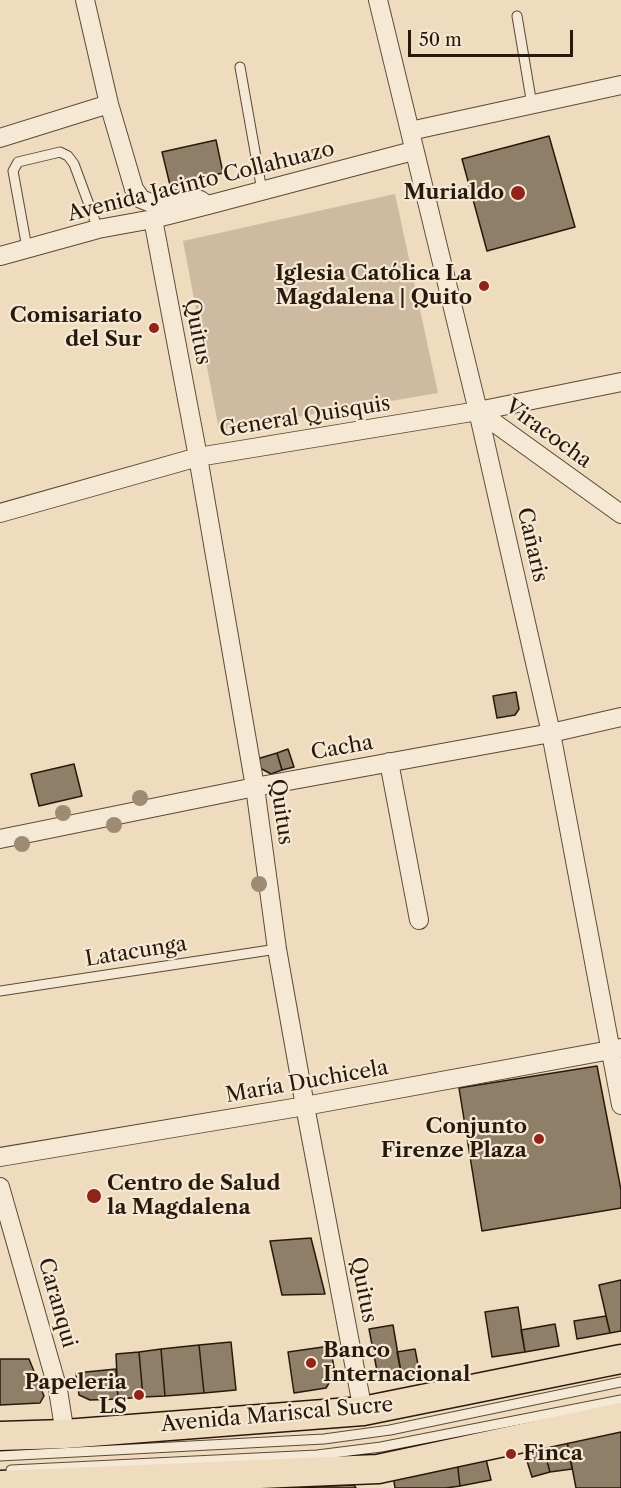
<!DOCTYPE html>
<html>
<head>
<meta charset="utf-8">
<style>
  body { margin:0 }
  #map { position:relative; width:621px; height:1488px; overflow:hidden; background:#efdbbe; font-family:"Libre Caslon Text",serif }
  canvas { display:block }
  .scale { position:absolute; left:408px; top:30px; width:165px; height:27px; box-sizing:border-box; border:3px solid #28190b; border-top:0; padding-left:8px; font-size:18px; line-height:21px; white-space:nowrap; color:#28190b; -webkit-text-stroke:4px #f5e8d5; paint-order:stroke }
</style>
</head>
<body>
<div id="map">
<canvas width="621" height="1488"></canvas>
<div class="scale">50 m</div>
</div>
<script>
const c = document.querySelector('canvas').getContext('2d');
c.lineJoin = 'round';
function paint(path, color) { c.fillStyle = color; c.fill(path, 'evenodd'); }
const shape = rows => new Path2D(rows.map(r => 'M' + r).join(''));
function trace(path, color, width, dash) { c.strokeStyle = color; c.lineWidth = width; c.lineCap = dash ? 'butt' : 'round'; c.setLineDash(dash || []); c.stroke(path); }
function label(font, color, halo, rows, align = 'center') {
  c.font = font + ' "Libre Caslon Text",serif'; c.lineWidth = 4.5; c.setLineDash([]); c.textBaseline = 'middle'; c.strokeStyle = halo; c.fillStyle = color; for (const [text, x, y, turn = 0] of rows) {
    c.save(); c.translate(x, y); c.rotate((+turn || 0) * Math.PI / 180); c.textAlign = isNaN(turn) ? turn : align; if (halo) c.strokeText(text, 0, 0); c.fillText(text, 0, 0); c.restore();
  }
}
paint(shape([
  [395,194,438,393,219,430,183,241]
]), '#cdbaa0');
const building = shape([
  [549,136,575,227,487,251,462,159,549,136],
  [216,140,223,173,170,185,162,152,216,140],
  [516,692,519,709,515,715,497,718,493,696,516,692],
  [288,749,294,767,282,770,277,753,288,749],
  [277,753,282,770,271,774,260,768,257,759,277,753],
  [74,764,82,796,39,806,31,774,74,764],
  [597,1066,621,1190,621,1208,482,1231,459,1088,597,1066],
  [311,1238,325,1294,282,1295,270,1241,311,1238],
  [621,1280,621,1331,610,1333,599,1285,621,1280],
  [518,1307,525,1352,492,1357,485,1312,518,1307],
  [606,1316,610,1333,577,1339,574,1321,606,1316],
  [555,1324,559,1346,525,1352,521,1330,555,1324],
  [393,1325,402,1378,383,1382,378,1376,369,1329,393,1325],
  [231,1342,236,1390,204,1393,199,1345,231,1342],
  [199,1345,204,1393,165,1396,161,1349,199,1345],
  [330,1346,335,1373,326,1388,294,1393,288,1352,330,1346],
  [161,1349,165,1396,143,1397,139,1352,161,1349],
  [415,1349,420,1375,402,1378,397,1352,415,1349],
  [139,1352,143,1397,118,1399,116,1354,139,1352],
  [0,1359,29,1359,44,1396,40,1403,0,1405,0,1359],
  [116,1369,118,1399,90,1400,79,1395,76,1373,116,1369],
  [621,1427,621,1488,576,1488,566,1436,621,1427],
  [566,1436,572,1469,550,1472,542,1443,566,1436],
  [542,1443,550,1472,532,1477,523,1448,542,1443],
  [485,1455,491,1480,460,1486,457,1460,485,1455],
  [457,1460,460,1486,446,1488,395,1488,393,1475,457,1460],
  [354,1485,356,1488,299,1488,299,1487,354,1485]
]);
paint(building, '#8f7e68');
trace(building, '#28190b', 1.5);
const lane = shape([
  [517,16,532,105],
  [240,67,262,191],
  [27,248,13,171,18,162,60,152,68,156,74,164,98,229],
  [0,991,277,949],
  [0,1456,324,1439,390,1430,621,1382],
  [11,1470,317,1455,381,1447,621,1400]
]);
const street = shape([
  [85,0,109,104,134,189,141,199,151,203,191,197,200,200,206,204],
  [378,0,478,411,551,733,621,1105],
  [410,131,621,85],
  [0,138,109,104],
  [153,219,198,457,255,787,277,949,305,1106,363,1411],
  [0,256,98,229,153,219,208,205,413,151],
  [478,411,621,514],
  [0,513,198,457,478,411,621,382],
  [389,762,419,920],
  [0,839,255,787,551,733,621,717],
  [0,1157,305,1106,621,1048],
  [0,1187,58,1390,65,1434]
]);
const primary = shape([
  [0,1436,65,1434,363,1411,621,1359],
  [0,1485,378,1469,621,1417]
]);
trace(lane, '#5a4a38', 11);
trace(street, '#5a4a38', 20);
trace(primary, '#28190b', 31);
trace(lane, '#f5e8d5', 9);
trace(street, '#f5e8d5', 18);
trace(primary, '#efdbbe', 28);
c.fillStyle = '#9d8b74';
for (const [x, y] of [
  [140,798],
  [63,813],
  [114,825],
  [22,844],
  [259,884]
]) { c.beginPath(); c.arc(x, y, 8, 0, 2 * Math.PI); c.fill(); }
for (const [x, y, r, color] of [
  [518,193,8,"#8f2418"],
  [484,286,6,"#8f2418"],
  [154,328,6,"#8f2418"],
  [539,1139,6,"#8f2418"],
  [94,1196,8,"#8f2418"],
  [311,1363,6,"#8f2418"],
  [139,1395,6,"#8f2418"],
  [511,1454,6,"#8f2418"]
]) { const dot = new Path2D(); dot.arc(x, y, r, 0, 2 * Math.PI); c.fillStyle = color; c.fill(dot); trace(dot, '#f5e8d5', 2); }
label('21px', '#28190b', '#f5e8d5', [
  ["Avenida Jacinto Collahuazo",201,182,-14],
  ["Quitus",197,332,79],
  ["General Quisquis",305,417,-9],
  ["Viracocha",548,434,36],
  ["Cañaris",532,545,77],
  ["Cacha",342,748,-10],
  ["Quitus",281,812,82],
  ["Latacunga",136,952,-9],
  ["María Duchicela",307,1082,-10],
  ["Quitus",363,1290,79],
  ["Caranqui",57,1303,74],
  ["Avenida Mariscal Sucre",277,1415,-5]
]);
label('bold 21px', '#28190b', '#f5e8d5', [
  ["Murialdo",504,193],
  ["Iglesia Católica La",472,274],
  ["Magdalena | Quito",472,298],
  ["Comisariato",142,316],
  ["del Sur",142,340],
  ["Conjunto",527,1127],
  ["Firenze Plaza",527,1151],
  ["Centro de Salud",107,1184,"left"],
  ["la Magdalena",107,1208,"left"],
  ["Banco",323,1351,"left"],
  ["Internacional",323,1375,"left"],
  ["Papeleria",127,1383],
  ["LS",127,1407],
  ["Finca",523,1454,"left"]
], 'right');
</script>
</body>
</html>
